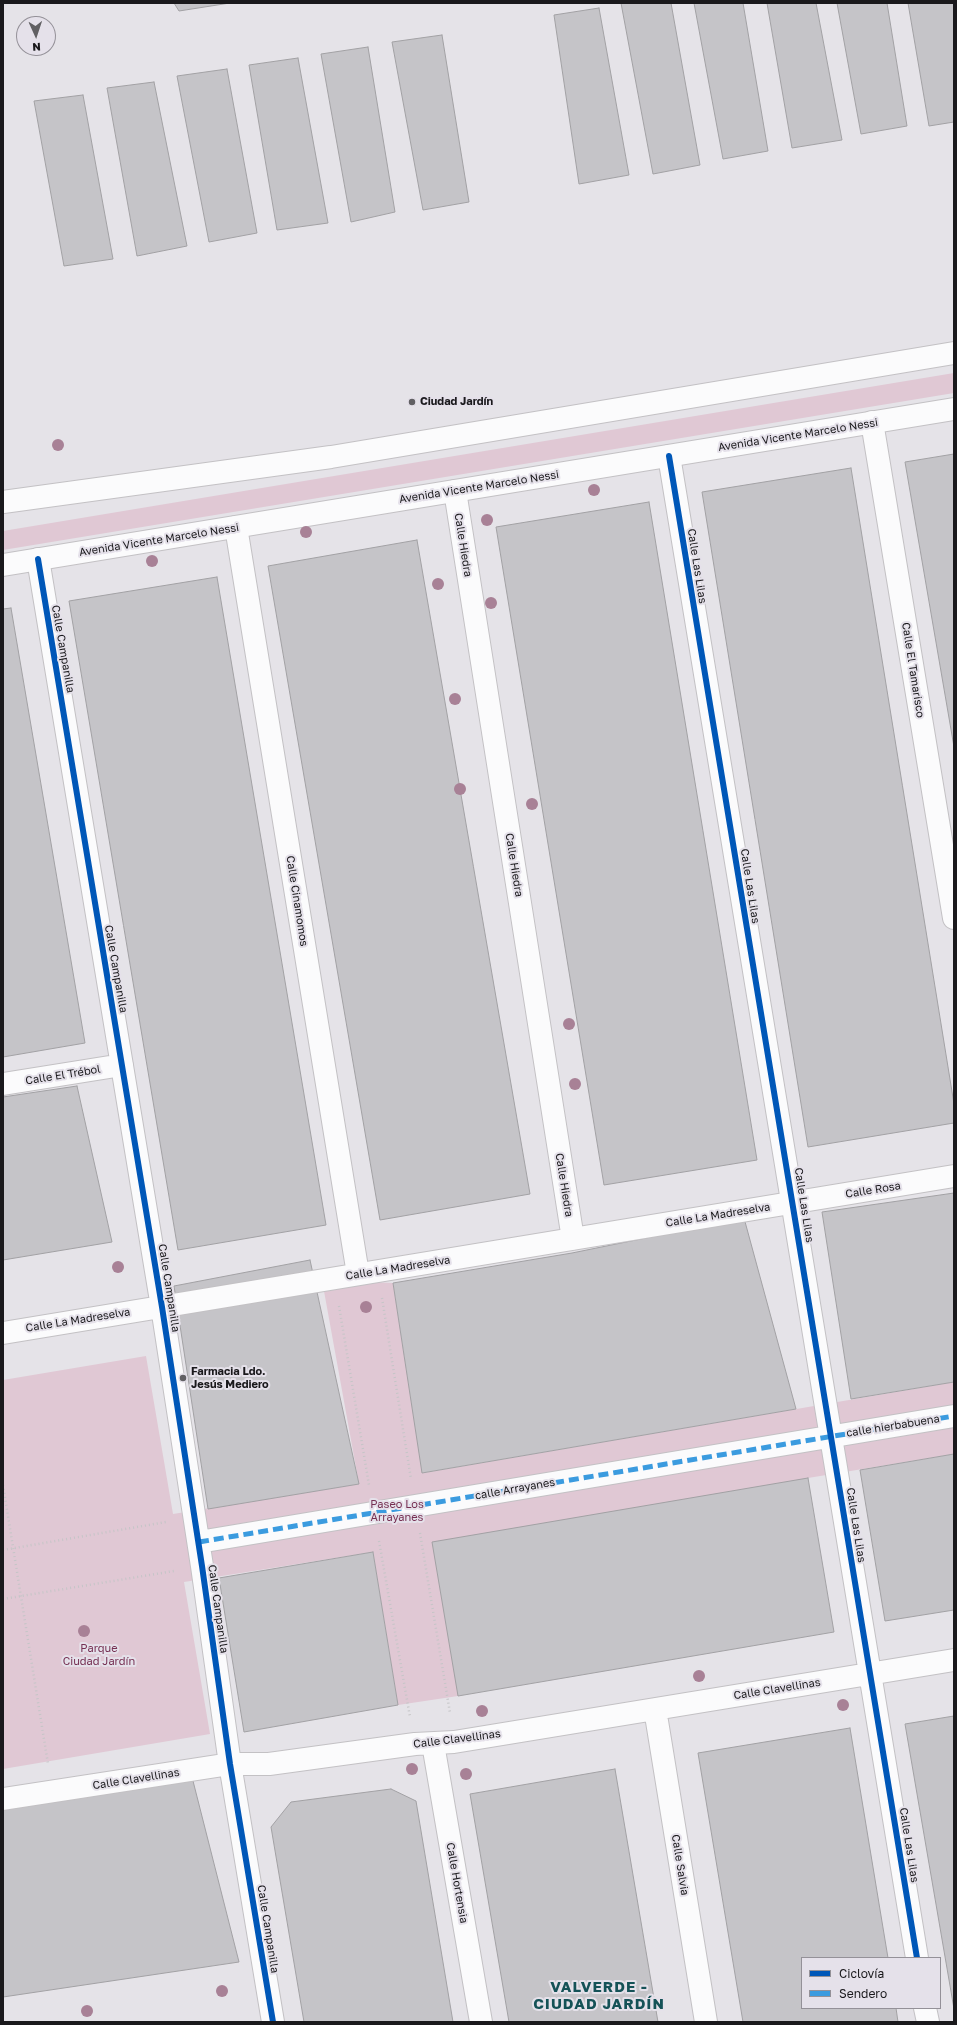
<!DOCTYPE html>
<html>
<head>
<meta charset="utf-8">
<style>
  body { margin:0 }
  #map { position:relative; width:957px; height:2025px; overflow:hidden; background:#e5e3e8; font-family:"Golos Text",sans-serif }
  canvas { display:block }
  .frame { position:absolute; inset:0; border:4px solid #1a191c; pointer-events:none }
  .legend { position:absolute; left:801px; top:1957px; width:140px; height:52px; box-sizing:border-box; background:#e5e1ea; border:1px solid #949198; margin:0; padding:5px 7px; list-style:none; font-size:12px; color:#1a191c }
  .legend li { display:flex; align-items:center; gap:8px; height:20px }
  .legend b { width:20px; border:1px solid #949198 }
  .north { position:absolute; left:16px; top:16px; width:40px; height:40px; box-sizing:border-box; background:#e5e1ea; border:1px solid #949198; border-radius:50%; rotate:177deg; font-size:11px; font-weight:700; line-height:16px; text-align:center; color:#1a191c }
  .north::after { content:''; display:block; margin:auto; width:14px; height:18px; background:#616063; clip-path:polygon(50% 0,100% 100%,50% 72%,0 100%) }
</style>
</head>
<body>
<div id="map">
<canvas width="957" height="2025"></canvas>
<div class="frame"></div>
<ul class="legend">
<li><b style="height:5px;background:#0057b8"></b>Ciclovía</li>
<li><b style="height:5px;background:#3b9bdf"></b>Sendero</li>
</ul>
<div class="north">N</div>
</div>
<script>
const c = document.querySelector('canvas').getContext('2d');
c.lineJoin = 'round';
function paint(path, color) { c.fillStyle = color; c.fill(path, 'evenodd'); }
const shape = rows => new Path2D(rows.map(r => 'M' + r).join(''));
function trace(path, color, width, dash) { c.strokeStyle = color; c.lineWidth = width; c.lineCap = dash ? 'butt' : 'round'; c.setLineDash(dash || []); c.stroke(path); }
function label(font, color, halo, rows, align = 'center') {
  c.font = font + ' "Golos Text",sans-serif'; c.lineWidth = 4; c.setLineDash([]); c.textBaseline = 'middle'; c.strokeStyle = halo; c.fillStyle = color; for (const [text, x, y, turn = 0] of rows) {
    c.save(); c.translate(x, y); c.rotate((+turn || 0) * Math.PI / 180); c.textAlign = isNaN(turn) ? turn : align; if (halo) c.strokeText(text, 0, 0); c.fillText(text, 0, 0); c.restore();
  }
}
paint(shape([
  [954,373,954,393,3,550,3,531],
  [322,1280,393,1283,423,1473,954,1382,954,1454,808,1478,458,1696,398,1705,373,1552,184,1582,210,1734,3,1769,3,1380,146,1356,173,1514,359,1484]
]), '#e0c8d4');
const building = shape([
  [174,3,230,3,179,11,174,3],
  [621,3,671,3,700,165,653,174,621,3],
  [694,3,743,3,768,151,723,159,694,3],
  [767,3,816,3,842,140,792,148,767,3],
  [837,3,887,3,907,126,861,134,837,3],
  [908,3,954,3,954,122,929,126,908,3],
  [599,8,629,175,579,184,554,15,599,8],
  [442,35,469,202,423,210,392,42,442,35],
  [368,47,395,212,351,222,321,54,368,47],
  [298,58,328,223,277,230,249,65,298,58],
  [227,69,257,233,209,242,177,76,227,69],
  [154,82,187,246,137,256,107,88,154,82],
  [83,95,113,259,64,266,34,101,83,95],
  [954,454,954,747,905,462,954,454],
  [851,468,954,1104,954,1123,808,1147,702,492,851,468],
  [649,502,757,1160,604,1185,496,527,649,502],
  [417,540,530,1194,380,1220,268,566,417,540],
  [217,577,326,1225,178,1250,69,601,217,577],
  [11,608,85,1043,3,1057,3,609,11,608],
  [77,1086,112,1242,3,1260,3,1097,77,1086],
  [954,1193,954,1382,851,1399,822,1212,954,1193],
  [744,1218,796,1409,422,1473,393,1283,572,1253,744,1218],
  [310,1260,359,1484,208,1509,174,1286,310,1260],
  [954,1454,954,1610,885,1621,860,1470,954,1454],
  [808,1478,834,1632,458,1696,432,1542,808,1478],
  [373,1552,398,1705,244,1732,219,1578,373,1552],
  [954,1716,954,2009,905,1724,954,1716],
  [850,1728,888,1958,802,1958,802,2008,896,2008,898,2022,743,2022,698,1753,850,1728],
  [615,1769,658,2022,509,2022,470,1794,615,1769],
  [192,1777,239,1962,3,1997,3,1807,192,1777],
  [391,1789,416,1801,453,2022,304,2022,271,1827,291,1802,391,1789]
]);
paint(building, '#c5c4c8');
trace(building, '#a2a1a4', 1);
const street = shape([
  [872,422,954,918],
  [669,456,917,1958],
  [455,491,573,1239],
  [236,527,358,1274],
  [38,559,162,1307,202,1566,230,1764,273,2022],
  [3,1084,122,1065],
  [3,1333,954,1176],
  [199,1542,954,1416],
  [655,1709,706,2022],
  [433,1744,481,2022],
  [3,1799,230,1764,269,1764,415,1744,454,1742,954,1660],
  [925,2008,928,2022]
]);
const secondary = shape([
  [3,502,331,457,954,353],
  [3,565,954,409]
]);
trace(street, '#c3c1c4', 24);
trace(secondary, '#c3c1c4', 24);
trace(shape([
  [382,1298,411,1479],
  [339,1306,369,1485],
  [3,1485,48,1764],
  [420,1533,450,1713],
  [379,1541,410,1717],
  [3,1550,166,1522],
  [3,1599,174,1571]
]), '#c5c5c7', 2.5, [1, 3]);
trace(street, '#fbfbfc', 22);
trace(secondary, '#fbfbfc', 22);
trace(shape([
  [199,1542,954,1416]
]), '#3b9bdf', 5, [10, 5]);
trace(shape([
  [669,456,917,1958],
  [38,559,162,1307,202,1566,230,1764,273,2022]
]), '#0057b8', 6);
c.fillStyle = '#a88196';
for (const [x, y] of [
  [58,445],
  [594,490],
  [487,520],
  [306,532],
  [152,561],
  [438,584],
  [491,603],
  [455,699],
  [460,789],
  [532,804],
  [569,1024],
  [575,1084],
  [118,1267],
  [366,1307],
  [84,1631],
  [699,1676],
  [843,1705],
  [482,1711],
  [412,1769],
  [466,1774],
  [222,1991],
  [87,2011]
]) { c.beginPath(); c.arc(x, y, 6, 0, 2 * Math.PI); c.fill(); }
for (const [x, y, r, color] of [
  [412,402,4,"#616063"],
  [183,1378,4,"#616063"]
]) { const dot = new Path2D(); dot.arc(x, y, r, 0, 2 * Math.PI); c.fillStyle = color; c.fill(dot); trace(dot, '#e5e1ea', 1.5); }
label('bold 11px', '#1a191c', '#e5e1ea', [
  ["Ciudad Jardín",420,402],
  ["Farmacia Ldo.",191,1372],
  ["Jesús Mediero",191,1385]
], 'left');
label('11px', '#1a191c', '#e5e1ea', [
  ["Avenida Vicente Marcelo Nessi",798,435,-9],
  ["Avenida Vicente Marcelo Nessi",479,487,-9],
  ["Avenida Vicente Marcelo Nessi",159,540,-9],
  ["Calle Hiedra",463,545,81],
  ["Calle Las Lilas",697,566,81],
  ["Calle Campanilla",63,649,80],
  ["Calle El Tamarisco",913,670,81],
  ["Calle Hiedra",514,865,81],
  ["Calle Las Lilas",750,886,81],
  ["Calle Cinamomos",297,901,81],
  ["Calle Campanilla",116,969,80],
  ["Calle El Trébol",63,1075,-9],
  ["Calle Hiedra",564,1185,81],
  ["Calle Rosa",873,1190,-9],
  ["Calle Las Lilas",804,1205,81],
  ["Calle La Madreselva",718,1215,-9],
  ["Calle La Madreselva",398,1268,-9],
  ["Calle Campanilla",169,1288,81],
  ["Calle La Madreselva",78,1320,-9],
  ["calle hierbabuena",893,1426,-9],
  ["calle Arrayanes",515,1489,-10],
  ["Calle Las Lilas",856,1525,81],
  ["Calle Campanilla",218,1609,82],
  ["Calle Clavellinas",777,1689,-9],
  ["Calle Clavellinas",457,1739,-7],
  ["Calle Clavellinas",136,1779,-9],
  ["Calle Las Lilas",909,1845,81],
  ["Calle Salvia",680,1865,81],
  ["Calle Hortensia",457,1883,80],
  ["Calle Campanilla",268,1929,81]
]);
label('11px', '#763053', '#e5e1ea', [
  ["Paseo Los",397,1505],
  ["Arrayanes",397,1518],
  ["Parque",99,1649],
  ["Ciudad Jardín",99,1662]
]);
c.letterSpacing = '1px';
label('bold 15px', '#155257', '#e5e1ea', [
  ["VALVERDE -",599,1987],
  ["CIUDAD JARDÍN",599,2004]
]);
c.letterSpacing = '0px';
</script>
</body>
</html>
